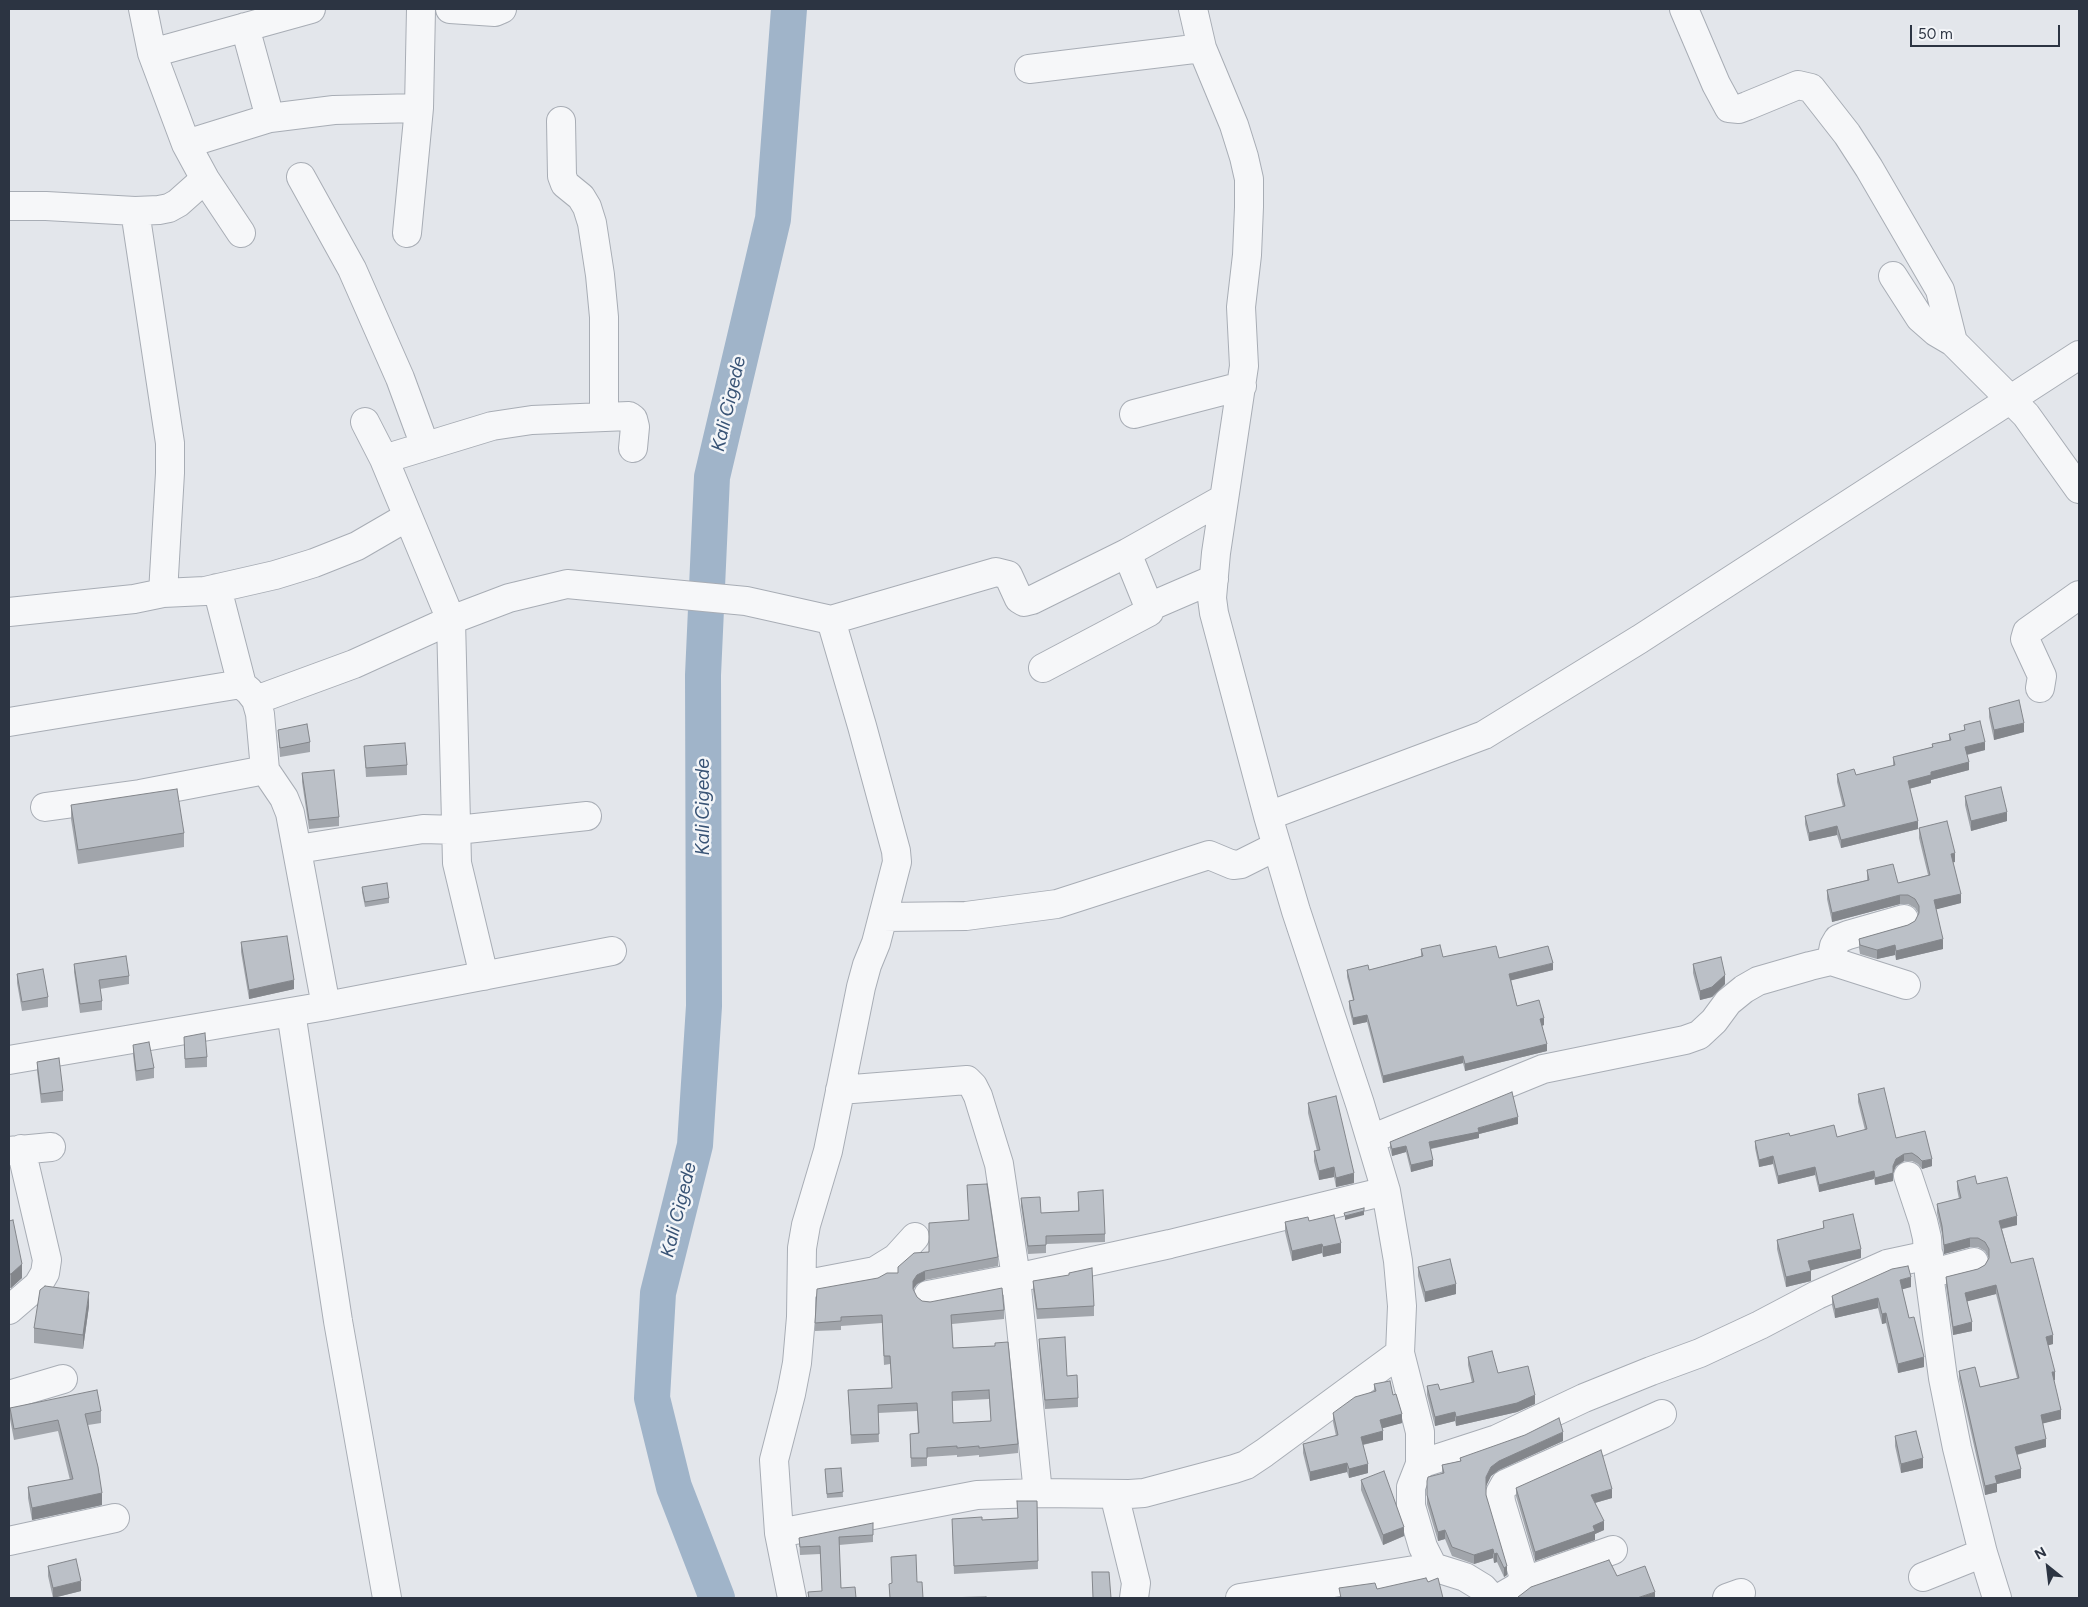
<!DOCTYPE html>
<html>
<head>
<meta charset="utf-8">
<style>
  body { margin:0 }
  #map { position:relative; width:2088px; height:1607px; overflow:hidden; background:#e3e6eb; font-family:Figtree,sans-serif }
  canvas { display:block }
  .frame { position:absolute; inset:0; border:10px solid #2c3442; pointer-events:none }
  .north { position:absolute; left:2023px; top:1542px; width:50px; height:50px; -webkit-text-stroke:4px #f3f5f8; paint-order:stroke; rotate:331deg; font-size:14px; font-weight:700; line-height:20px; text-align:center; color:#2c3442 }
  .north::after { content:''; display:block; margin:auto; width:18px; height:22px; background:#2c3442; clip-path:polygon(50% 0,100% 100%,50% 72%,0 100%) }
  .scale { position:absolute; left:1910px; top:25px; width:150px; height:22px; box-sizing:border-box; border:2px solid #2c3442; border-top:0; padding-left:6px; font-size:15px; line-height:18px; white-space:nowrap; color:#2c3442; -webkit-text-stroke:4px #f3f5f8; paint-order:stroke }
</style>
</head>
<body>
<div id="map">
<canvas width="2088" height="1607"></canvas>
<div class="frame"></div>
<div class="north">N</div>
<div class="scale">50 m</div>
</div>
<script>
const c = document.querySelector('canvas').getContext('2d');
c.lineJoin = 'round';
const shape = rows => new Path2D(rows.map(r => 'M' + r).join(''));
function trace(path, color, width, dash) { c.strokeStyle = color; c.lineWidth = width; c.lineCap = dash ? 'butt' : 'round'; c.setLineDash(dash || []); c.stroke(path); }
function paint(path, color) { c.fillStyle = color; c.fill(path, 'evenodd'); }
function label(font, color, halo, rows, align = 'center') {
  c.font = font + ' Figtree,sans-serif'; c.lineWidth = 5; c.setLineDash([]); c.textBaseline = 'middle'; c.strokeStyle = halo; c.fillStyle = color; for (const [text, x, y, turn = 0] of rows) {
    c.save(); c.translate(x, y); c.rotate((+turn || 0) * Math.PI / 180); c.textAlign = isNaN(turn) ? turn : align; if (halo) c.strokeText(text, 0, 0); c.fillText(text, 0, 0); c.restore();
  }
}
trace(shape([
  [717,1598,674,1487,652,1398,658,1293,695,1145,704,1006,703,675,712,477,773,219,789,9]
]), '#a0b4c9', 36);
const minor = shape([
  [143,9,152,53,186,144,205,179,241,233],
  [450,9,495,12,502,9],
  [1193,9,1202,48,1234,125,1244,157,1249,179,1249,207,1247,255,1241,307,1244,366,1216,553,1212,598,1214,613,1268,816,1296,911,1360,1104,1386,1191,1398,1261,1402,1306,1400,1353,1420,1432,1420,1464,1411,1487,1411,1506,1423,1547,1433,1567,1465,1577,1483,1588,1492,1598],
  [1684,9,1716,84,1729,108,1739,109,1747,106,1798,85,1811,88,1847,134,1869,168,1940,290,1953,342],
  [245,27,270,118],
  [152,53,311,9],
  [1029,69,1202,48],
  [561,121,562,176,565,184,581,197,587,207,592,223,600,275,604,317,604,417],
  [186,144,270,118,334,110,419,108],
  [301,177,352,269,400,378,425,446],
  [9,206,46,206,135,211,159,210,169,208,178,203,205,179],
  [135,211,170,443,170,473,163,593],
  [407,233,419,108,421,9],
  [1893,276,1920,318,1936,332,1953,342,2026,415,2079,489],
  [1134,414,1242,386],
  [365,422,384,459],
  [217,588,242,685],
  [1149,607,1214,579],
  [9,612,134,599,163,593,205,591,275,575,314,563,357,546,407,517],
  [1043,668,1149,612,1149,607,1127,553],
  [2040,688,2042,676,2025,639,2027,632,2079,595],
  [256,700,354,664,451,620,509,598,567,584,746,601,831,620,996,572,1008,575,1019,599,1024,602,1032,600,1127,553,1223,499],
  [9,722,235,685,242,685,249,691,256,700,260,714,265,770,284,798,290,813,326,1006],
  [45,807,140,794,265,770],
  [1268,816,1484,735,1640,639,2079,355],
  [298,849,423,829,457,830,587,816],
  [883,917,966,916,1057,904,1209,855,1233,865,1241,864,1277,846],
  [1831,961,1834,946,1838,939,1848,935,1904,919],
  [484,976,457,863,451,620,384,459,492,426,532,420,629,416,633,419,635,427,633,448],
  [291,1012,338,1321,387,1598],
  [9,1060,326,1006,612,951],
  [840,1090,967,1080,973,1086,978,1096,999,1164,1016,1278,928,1295],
  [1371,1139,1543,1069,1685,1040,1699,1035,1714,1021,1728,1002,1744,989,1758,981,1810,966,1831,961,1906,985],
  [9,1151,51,1147],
  [1908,1176,1923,1221,1927,1238,1929,1274,1943,1378,1957,1448,1983,1553,1997,1598],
  [1929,1274,1974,1262],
  [802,1285,875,1271,896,1258,915,1237],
  [9,1310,38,1285,45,1273,47,1260,21,1149],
  [9,1395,63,1379],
  [1420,1464,1497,1439,1584,1398,1651,1371,1700,1353,1760,1325,1817,1295,1887,1264,1929,1255],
  [1038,1493,1016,1278,1170,1244,1386,1191],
  [1114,1494,1136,1583,1134,1598],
  [779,1533,977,1495,1038,1493,1129,1494,1144,1493,1234,1469,1246,1465,1264,1453,1400,1353],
  [9,1541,115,1518],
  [1923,1577,1983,1553],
  [1522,1582,1613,1550],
  [792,1598,779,1533,774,1460,791,1394,797,1363,801,1317,802,1248,806,1225,828,1151,861,987,867,965,876,943,897,862,896,851,862,726,831,620],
  [1240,1598,1433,1567],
  [1499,1598,1518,1587,1524,1578,1501,1502,1500,1493,1505,1484,1662,1414],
  [1727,1598,1741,1593]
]);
trace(minor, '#a8adb5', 30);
trace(minor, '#f6f7f9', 28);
paint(shape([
  [1989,708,2024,732,1994,740,1989,717],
  [1964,725,1985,750,1967,755,1969,770,1931,780,1931,783,1909,789,1918,829,1841,848,1837,835,1809,841,1805,824,1805,816,1843,807,1837,782,1837,774,1856,775,1893,766,1893,757,1932,747,1932,744,1949,740,1949,734,1964,730],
  [278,730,310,742,310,752,280,757],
  [364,746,407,765,407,775,366,777],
  [302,773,339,817,339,826,309,829,302,782],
  [1965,796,2007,821,1971,831,1965,805],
  [71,805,184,833,184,847,78,864,71,819],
  [1919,828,1955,862,1953,862,1961,903,1936,909,1943,949,1896,960,1895,955,1877,959,1860,954,1859,948,1859,939,1908,925,1915,921,1919,914,1915,908,1908,904,1900,904,1832,922,1827,899,1827,890,1867,880,1867,870,1898,883,1928,875,1919,838],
  [362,887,389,898,389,903,365,907,362,892],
  [241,942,294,989,249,999,241,952],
  [1421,949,1443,957,1499,958,1553,970,1511,980,1517,1006,1544,1025,1542,1026,1547,1051,1465,1071,1463,1063,1383,1083,1367,1022,1353,1025,1349,1008,1349,1001,1353,1000,1347,977,1347,970,1369,970,1421,956],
  [74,964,129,976,129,984,100,989,102,1001,102,1010,80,1013,74,972],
  [1693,964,1725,984,1712,997,1700,1000,1693,973],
  [17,974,48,997,48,1007,22,1011,17,983],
  [184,1037,207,1057,207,1067,185,1068],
  [133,1045,154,1068,154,1078,136,1081,133,1055],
  [37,1062,63,1091,63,1101,41,1103,37,1071],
  [1858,1094,1896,1138,1932,1166,1922,1169,1918,1164,1912,1161,1904,1161,1896,1166,1893,1172,1893,1181,1875,1185,1874,1179,1819,1192,1815,1175,1778,1184,1773,1164,1759,1167,1755,1148,1755,1141,1790,1136,1837,1137,1865,1130,1858,1102],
  [1308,1103,1354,1183,1336,1187,1334,1177,1319,1180,1314,1161,1314,1151,1317,1151,1308,1113],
  [1518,1124,1479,1134,1479,1138,1431,1149,1433,1166,1411,1172,1406,1152,1392,1156,1390,1148,1390,1142],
  [1957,1181,1977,1184,2017,1225,2002,1229,2011,1263,2053,1344,2048,1345,2055,1380,2054,1380,2061,1419,2043,1423,2046,1447,2017,1455,2021,1478,1997,1484,1997,1492,1985,1495,1959,1379,1959,1371,1980,1387,2017,1378,1996,1294,1967,1301,1972,1331,1953,1335,1946,1286,1946,1277,1978,1269,1985,1265,1989,1258,1985,1251,1978,1247,1970,1247,1944,1254,1942,1234,1937,1213,1937,1204,1959,1199,1957,1189],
  [967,1185,998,1257,998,1266,925,1280,917,1284,913,1290,917,1297,922,1301,1004,1310,1004,1319,952,1324,953,1348,995,1346,1018,1444,1018,1453,979,1457,979,1455,957,1457,957,1455,927,1457,927,1466,911,1467,910,1434,918,1433,917,1411,878,1413,879,1442,851,1444,848,1390,892,1388,890,1364,884,1365,882,1323,841,1326,841,1330,815,1331,815,1323,878,1278,898,1273,929,1252,969,1220],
  [989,1399,991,1421,953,1423,952,1401],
  [1078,1192,1105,1234,1105,1242,1046,1244,1046,1253,1028,1254,1021,1206,1021,1198,1041,1213,1078,1211],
  [9,1221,22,1278,11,1288,9,1288],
  [1309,1221,1341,1253,1323,1257,1322,1253,1292,1261,1285,1232,1285,1222],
  [1823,1221,1861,1258,1811,1270,1811,1281,1786,1287,1777,1249,1777,1240,1823,1228],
  [1418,1267,1456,1294,1425,1302,1418,1276],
  [1033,1281,1094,1306,1094,1316,1037,1319,1033,1290],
  [1911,1287,1902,1289,1909,1318,1924,1367,1898,1373,1886,1323,1882,1324,1878,1308,1835,1318,1832,1305,1832,1296],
  [89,1306,83,1349,34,1343,34,1328],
  [1039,1339,1067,1376,1078,1398,1078,1407,1045,1409,1039,1349],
  [1468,1357,1498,1373,1535,1404,1517,1412,1456,1426,1455,1421,1435,1426,1427,1395,1427,1386,1440,1390,1472,1383,1468,1365],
  [1374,1384,1393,1395,1402,1423,1382,1428,1383,1440,1363,1445,1368,1473,1349,1478,1347,1472,1310,1481,1303,1453,1303,1444,1336,1436,1333,1422,1333,1413,1374,1392],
  [10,1408,101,1411,101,1423,88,1425,102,1505,32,1520,28,1498,28,1487,70,1480,58,1431,14,1440,10,1419],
  [1895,1436,1923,1468,1901,1473,1895,1446],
  [1563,1441,1499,1470,1491,1476,1486,1486,1486,1496,1507,1575,1504,1577,1497,1562,1494,1563,1493,1558,1474,1564,1452,1556,1445,1539,1438,1541,1427,1504,1427,1481,1442,1473,1442,1465,1460,1461,1460,1458],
  [841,1468,843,1497,827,1498,825,1469],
  [1361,1480,1404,1536,1383,1545,1361,1490],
  [1516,1488,1612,1498,1595,1503,1604,1530,1595,1534,1595,1540,1535,1561,1516,1496],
  [1017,1501,1037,1501,1038,1569,954,1574,952,1519,982,1520,1018,1518],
  [873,1535,873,1542,839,1545,841,1588,856,1598,808,1598,808,1592,822,1591,820,1554,800,1555,799,1538],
  [48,1566,81,1591,53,1598,48,1576]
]), '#a1a5ab');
paint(shape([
  [2024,723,2024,732,1994,740,1994,730],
  [1985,742,1985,750,1965,755,1965,747],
  [1969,762,1969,770,1931,780,1931,783,1908,789,1908,781,1931,772],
  [2007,812,2007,821,1971,831,1971,821],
  [1918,821,1918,829,1841,848,1841,840],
  [1837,826,1837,835,1809,841,1809,833],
  [1955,853,1955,862,1951,863,1951,854],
  [1961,894,1961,903,1934,910,1934,900],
  [1900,895,1900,904,1832,922,1832,913],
  [1943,939,1943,949,1896,960,1896,951],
  [1895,945,1895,955,1877,959,1877,950],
  [1553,963,1553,970,1509,981,1509,974],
  [1725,975,1725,984,1712,997,1700,1000,1700,991],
  [294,980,294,989,249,999,249,990],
  [1367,1015,1367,1022,1353,1025,1353,1018],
  [1544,1018,1544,1025,1540,1026,1540,1019],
  [1547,1044,1547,1051,1465,1071,1465,1064],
  [1463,1056,1463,1063,1383,1083,1383,1076],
  [1518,1117,1518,1124,1479,1134,1479,1138,1429,1149,1429,1142,1478,1128],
  [1406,1146,1406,1152,1392,1156,1392,1149],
  [1904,1154,1904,1161,1896,1166,1893,1173,1893,1166,1896,1159],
  [1773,1156,1773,1164,1759,1167,1759,1160],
  [1932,1159,1932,1166,1922,1169,1922,1161],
  [1433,1160,1433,1166,1411,1172,1411,1165],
  [1334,1167,1334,1177,1319,1180,1319,1171],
  [1815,1167,1815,1175,1778,1184,1778,1176],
  [1874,1171,1874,1179,1819,1192,1819,1185],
  [1354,1173,1354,1183,1336,1187,1336,1178],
  [1893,1173,1893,1181,1875,1185,1875,1178],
  [1364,1211,1364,1215,1345,1220,1345,1216],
  [2017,1216,2017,1225,1999,1229,1999,1221],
  [1970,1238,1970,1247,1944,1254,1944,1245],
  [1341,1243,1341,1253,1323,1257,1323,1247],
  [1322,1244,1322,1253,1292,1261,1292,1251],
  [1861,1249,1861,1258,1808,1271,1808,1261],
  [22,1264,22,1278,11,1288,11,1274],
  [925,1271,925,1280,917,1284,913,1289,913,1297,913,1281,917,1275],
  [1811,1271,1811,1281,1786,1287,1786,1277],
  [1911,1277,1911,1287,1900,1290,1900,1280],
  [1456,1284,1456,1294,1425,1302,1425,1292],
  [1996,1285,1996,1294,1965,1302,1965,1293],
  [89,1292,89,1306,83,1349,83,1335],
  [1878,1298,1878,1308,1835,1318,1835,1309],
  [1886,1313,1886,1323,1882,1324,1882,1314],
  [1972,1322,1972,1331,1953,1335,1953,1327],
  [2053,1335,2053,1344,2046,1346,2046,1337],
  [1924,1357,1924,1367,1898,1373,1898,1364],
  [2052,1372,2055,1372,2055,1380,2052,1381],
  [1535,1395,1535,1404,1517,1412,1456,1426,1456,1417],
  [2061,1410,2061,1419,2041,1424,2041,1415],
  [1455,1412,1455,1421,1435,1426,1435,1417],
  [1402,1414,1402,1423,1380,1429,1380,1420],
  [1383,1431,1383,1440,1361,1445,1361,1437],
  [1563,1432,1563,1441,1499,1470,1491,1476,1486,1486,1486,1477,1491,1467,1499,1461],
  [2046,1439,2046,1447,2015,1455,2015,1447],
  [1923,1458,1923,1468,1901,1473,1901,1464],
  [1347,1463,1347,1472,1310,1481,1310,1472],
  [1368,1464,1368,1473,1349,1478,1349,1469],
  [2021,1469,2021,1478,1997,1484,1997,1492,1985,1495,1985,1486,1995,1476],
  [1612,1489,1612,1498,1591,1504,1591,1495],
  [102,1493,102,1505,32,1520,32,1508],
  [1604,1521,1604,1530,1595,1534,1595,1540,1535,1561,1535,1552],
  [1404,1527,1404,1536,1383,1545,1383,1535],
  [1445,1530,1445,1539,1438,1541,1438,1532],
  [1493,1549,1493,1558,1474,1564,1474,1555],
  [1497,1553,1497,1562,1494,1563,1494,1554],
  [1507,1566,1507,1575,1504,1577,1504,1568],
  [81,1581,81,1591,53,1598,53,1588],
  [1655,1592,1655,1598,1637,1598]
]), '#83868b');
const building = shape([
  [2019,700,2024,723,1994,730,1989,708,2019,700],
  [1980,721,1985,742,1965,747,1969,762,1931,772,1931,775,1908,781,1918,821,1841,840,1837,826,1809,833,1805,816,1845,806,1837,774,1854,769,1856,775,1895,765,1893,757,1933,747,1932,744,1951,740,1949,734,1965,730,1964,725,1980,721],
  [307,724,310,742,280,748,278,730,307,724],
  [405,743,407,765,366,768,364,746,405,743],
  [334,770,339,817,309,820,302,773,334,770],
  [2001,787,2007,812,1971,821,1965,796,2001,787],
  [177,789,184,833,78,850,71,805,177,789],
  [1947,821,1955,853,1951,854,1961,894,1934,900,1943,939,1896,951,1895,945,1877,950,1860,945,1859,939,1908,925,1915,921,1919,913,1919,906,1915,899,1908,895,1900,895,1832,913,1827,890,1869,880,1867,870,1893,864,1898,883,1930,875,1919,828,1947,821],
  [387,883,389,898,365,902,362,887,387,883],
  [287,936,294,980,249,990,241,942,287,936],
  [1440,945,1443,957,1496,946,1499,958,1548,946,1553,963,1509,974,1517,1006,1539,1000,1544,1018,1540,1019,1547,1044,1465,1064,1463,1056,1383,1076,1367,1015,1353,1018,1349,1001,1354,1000,1347,970,1368,965,1369,970,1423,956,1421,949,1440,945],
  [126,956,129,976,99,980,102,1001,80,1004,74,964,126,956],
  [1721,957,1725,975,1712,987,1700,991,1693,964,1721,957],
  [43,969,48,997,22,1002,17,974,43,969],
  [205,1033,207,1057,185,1059,184,1037,205,1033],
  [149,1042,154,1068,136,1071,133,1045,149,1042],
  [59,1058,63,1091,41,1094,37,1062,59,1058],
  [1884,1088,1896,1138,1925,1131,1932,1159,1922,1161,1918,1157,1912,1153,1904,1154,1896,1159,1893,1166,1893,1173,1875,1178,1874,1171,1819,1185,1815,1167,1778,1176,1773,1156,1759,1160,1755,1141,1789,1133,1790,1136,1834,1125,1837,1137,1867,1129,1858,1094,1884,1088],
  [1512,1092,1518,1117,1478,1128,1479,1132,1429,1142,1433,1160,1411,1165,1406,1146,1392,1149,1390,1142,1512,1092],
  [1336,1096,1354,1173,1336,1178,1334,1167,1319,1171,1314,1151,1320,1150,1308,1103,1336,1096],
  [1975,1176,1977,1184,2007,1177,2017,1216,1999,1221,2011,1263,2033,1258,2053,1335,2046,1337,2055,1372,2052,1372,2061,1410,2041,1415,2046,1439,2015,1447,2021,1469,1995,1476,1997,1483,1985,1486,1959,1371,1975,1367,1980,1387,2019,1378,1996,1285,1965,1293,1972,1322,1953,1327,1946,1277,1978,1269,1985,1265,1989,1258,1989,1249,1985,1242,1978,1238,1970,1238,1944,1245,1942,1226,1937,1204,1961,1198,1957,1181,1975,1176],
  [987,1184,998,1257,925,1271,917,1275,913,1281,913,1289,917,1297,922,1301,930,1302,1002,1288,1004,1310,951,1315,953,1348,995,1346,995,1343,1008,1342,1018,1444,979,1448,979,1446,957,1448,957,1446,927,1448,927,1458,911,1458,910,1434,919,1433,917,1403,878,1405,879,1434,851,1435,848,1390,892,1388,890,1356,884,1356,882,1315,841,1317,841,1321,815,1323,817,1289,878,1278,887,1273,898,1273,898,1267,914,1253,929,1252,929,1223,969,1220,967,1185,987,1184],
  [989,1390,991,1421,953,1423,952,1392,989,1390],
  [1103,1190,1105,1234,1046,1236,1046,1245,1028,1246,1021,1198,1040,1197,1041,1213,1079,1211,1078,1192,1103,1190],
  [1364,1208,1364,1211,1345,1216,1344,1213,1364,1208],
  [1853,1214,1861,1249,1808,1261,1811,1271,1786,1277,1777,1240,1824,1228,1823,1221,1853,1214],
  [1334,1215,1341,1243,1323,1247,1322,1244,1292,1251,1285,1222,1308,1217,1309,1221,1334,1215],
  [13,1220,22,1264,11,1274,9,1274,9,1221,13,1220],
  [1450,1259,1456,1284,1425,1292,1418,1267,1450,1259],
  [1908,1266,1911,1277,1900,1280,1909,1318,1914,1317,1924,1357,1898,1364,1886,1313,1882,1314,1878,1298,1835,1309,1832,1296,1892,1269,1908,1266],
  [1092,1268,1094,1306,1037,1309,1033,1281,1069,1275,1069,1273,1092,1268],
  [45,1286,89,1292,83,1335,34,1328,40,1290,45,1286],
  [1065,1337,1067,1376,1077,1375,1078,1398,1045,1400,1039,1339,1065,1337],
  [1492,1351,1498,1373,1528,1366,1535,1395,1517,1403,1456,1417,1455,1412,1435,1417,1427,1386,1438,1384,1440,1390,1474,1382,1468,1357,1492,1351],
  [1390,1381,1393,1395,1396,1394,1402,1414,1380,1420,1383,1431,1361,1437,1368,1464,1349,1469,1347,1463,1310,1472,1303,1444,1338,1435,1333,1413,1355,1397,1376,1391,1374,1384,1390,1381],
  [97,1390,101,1411,85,1414,98,1467,102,1493,32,1508,28,1487,73,1479,58,1420,14,1429,10,1408,97,1390],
  [1559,1418,1563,1432,1499,1461,1491,1467,1486,1477,1486,1495,1507,1566,1504,1568,1497,1553,1494,1554,1493,1549,1474,1555,1452,1547,1445,1530,1438,1532,1427,1495,1427,1481,1428,1477,1444,1473,1442,1465,1461,1461,1460,1458,1525,1435,1559,1418],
  [1916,1431,1923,1458,1901,1464,1895,1436,1916,1431],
  [1601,1450,1612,1489,1591,1495,1604,1521,1593,1526,1595,1531,1535,1552,1516,1488,1601,1450],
  [841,1468,843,1492,827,1494,825,1469,841,1468],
  [1384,1471,1404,1527,1383,1535,1361,1480,1384,1471],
  [1017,1501,1037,1501,1038,1561,954,1566,952,1519,982,1517,982,1520,1018,1518,1017,1501],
  [873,1523,873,1535,839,1537,841,1588,855,1587,856,1598,809,1598,808,1592,822,1591,820,1546,800,1547,799,1538,873,1523],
  [916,1555,917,1582,922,1582,923,1598,890,1598,889,1584,892,1583,891,1557,916,1555],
  [76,1559,81,1581,53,1588,48,1566,76,1559],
  [1609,1560,1617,1576,1645,1566,1655,1592,1637,1598,1519,1598,1518,1597,1531,1587,1609,1560],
  [1092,1572,1109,1572,1111,1598,1093,1598,1092,1572],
  [1426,1578,1428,1582,1438,1578,1443,1598,1341,1598,1339,1588,1375,1583,1377,1589,1426,1578],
  [986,1597,986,1598,938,1598,986,1597]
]);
paint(building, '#bbc0c7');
trace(building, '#83868b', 1);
label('italic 19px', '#385375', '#f3f5f8', [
  ["Kali Cigede",729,404,-77],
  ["Kali Cigede",703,807,-90],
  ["Kali Cigede",679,1210,-76]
]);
</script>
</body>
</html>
